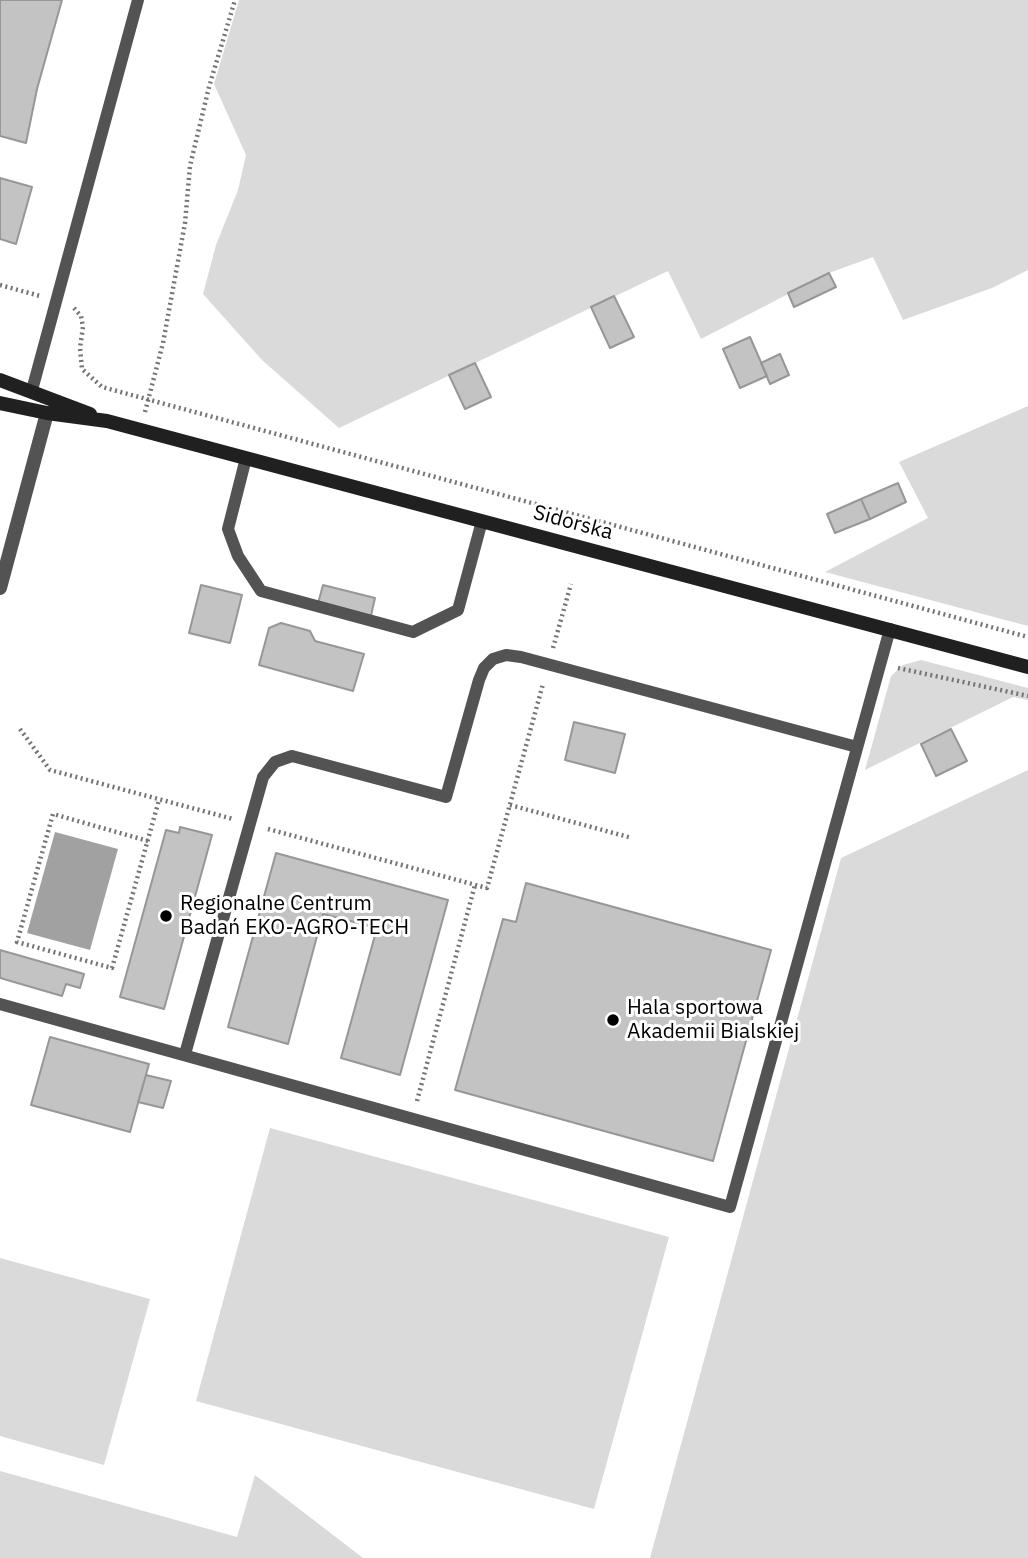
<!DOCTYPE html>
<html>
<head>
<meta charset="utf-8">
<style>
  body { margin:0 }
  canvas { display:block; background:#fff }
</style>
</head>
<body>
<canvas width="1028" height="1558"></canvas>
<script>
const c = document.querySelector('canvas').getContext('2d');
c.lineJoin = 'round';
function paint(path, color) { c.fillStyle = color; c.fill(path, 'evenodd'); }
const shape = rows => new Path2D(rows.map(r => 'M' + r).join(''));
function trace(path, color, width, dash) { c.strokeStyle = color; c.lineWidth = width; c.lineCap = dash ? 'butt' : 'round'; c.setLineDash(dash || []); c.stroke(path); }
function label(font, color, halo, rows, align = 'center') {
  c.font = font + ' "IBM Plex Sans",sans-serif'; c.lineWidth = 6; c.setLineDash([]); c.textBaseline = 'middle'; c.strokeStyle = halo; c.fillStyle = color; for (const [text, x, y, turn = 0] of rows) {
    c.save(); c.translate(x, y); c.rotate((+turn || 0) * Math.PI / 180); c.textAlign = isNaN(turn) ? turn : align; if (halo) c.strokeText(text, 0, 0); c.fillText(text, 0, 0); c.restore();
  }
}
paint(shape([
  [239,0,1028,0,1028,270,992,288,903,320,873,257,829,273,701,339,668,271,339,428,262,360,203,294,216,245,238,190,246,155,214,84],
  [1028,406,1028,626,825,572,928,518,899,462],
  [921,660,1028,688,1028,700,1013,697,865,770,891,676,903,665],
  [1028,770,1028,1558,650,1558,841,858],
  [270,1128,669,1237,594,1509,196,1401],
  [0,1258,150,1299,104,1465,0,1436],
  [0,1471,237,1537,255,1475,363,1558,0,1558]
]), '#dadada');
paint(shape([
  [55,832,118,849,90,950,27,933]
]), '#a1a1a1');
const building = shape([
  [0,0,62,0,37,89,26,143,0,136,0,0],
  [0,178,32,187,16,244,0,239,0,178],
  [829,273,836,287,794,307,788,293,829,273],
  [614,296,634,337,610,348,591,307,614,296],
  [750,337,767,376,740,388,723,349,750,337],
  [780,354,789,375,770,384,761,363,780,354],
  [475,363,491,397,465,409,449,375,475,363],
  [898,483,906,502,870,519,861,499,898,483],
  [861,499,870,519,835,533,827,514,861,499],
  [201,585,242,595,230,643,189,633,201,585],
  [323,585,375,598,370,620,317,607,323,585],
  [281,623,310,631,315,641,364,654,353,691,259,665,269,628,281,623],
  [574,722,625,734,615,773,565,760,574,722],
  [951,729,967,761,936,776,921,744,951,729],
  [180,827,212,835,164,1009,120,997,166,830,179,833,180,827],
  [276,853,448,900,400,1075,341,1058,377,928,323,914,288,1044,228,1027,276,853],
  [526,883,771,950,713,1161,455,1090,503,919,516,922,526,883],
  [0,950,84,974,80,988,66,984,62,996,0,978,0,950],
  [50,1037,149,1064,130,1132,31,1105,50,1037],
  [146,1075,171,1081,163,1108,138,1102,146,1075]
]);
paint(building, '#c3c3c3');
trace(building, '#979797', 2);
trace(shape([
  [0,285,40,296],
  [74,308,81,316,83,327,80,348,82,369,102,387,1028,637],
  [145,412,163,343,185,223,190,166,209,87,235,0],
  [553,648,571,584],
  [898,668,1028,696],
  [20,729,50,770,233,819],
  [510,805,632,838],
  [268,829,487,888,543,684],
  [148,841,53,814,17,942,112,968,159,800],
  [417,1101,475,885]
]), '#757575', 4.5, [2, 3.5]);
trace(shape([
  [32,390,138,0],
  [246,458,228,529,238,556,261,591,413,632,458,610,482,521],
  [0,1004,730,1207,890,629],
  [185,1054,263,777,275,762,292,756,446,797,479,680,484,668,493,659,506,655,521,657,857,747]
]), '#535353', 12);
trace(shape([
  [0,588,47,413]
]), '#535353', 14);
trace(shape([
  [0,380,90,414],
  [0,403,47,413,107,421,1028,667]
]), '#202020', 14);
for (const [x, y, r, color] of [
  [166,916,7,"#000"],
  [613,1020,7,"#000"]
]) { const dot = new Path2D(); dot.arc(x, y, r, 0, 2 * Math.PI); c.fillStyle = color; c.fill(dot); trace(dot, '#fff', 2.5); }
label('21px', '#000', '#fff', [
  ["Sidorska",573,523,15]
]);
label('21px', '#000', '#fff', [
  ["Regionalne Centrum",180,904],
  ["Badań EKO-AGRO-TECH",180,928],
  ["Hala sportowa",627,1008],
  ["Akademii Bialskiej",627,1032]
], 'left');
</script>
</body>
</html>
